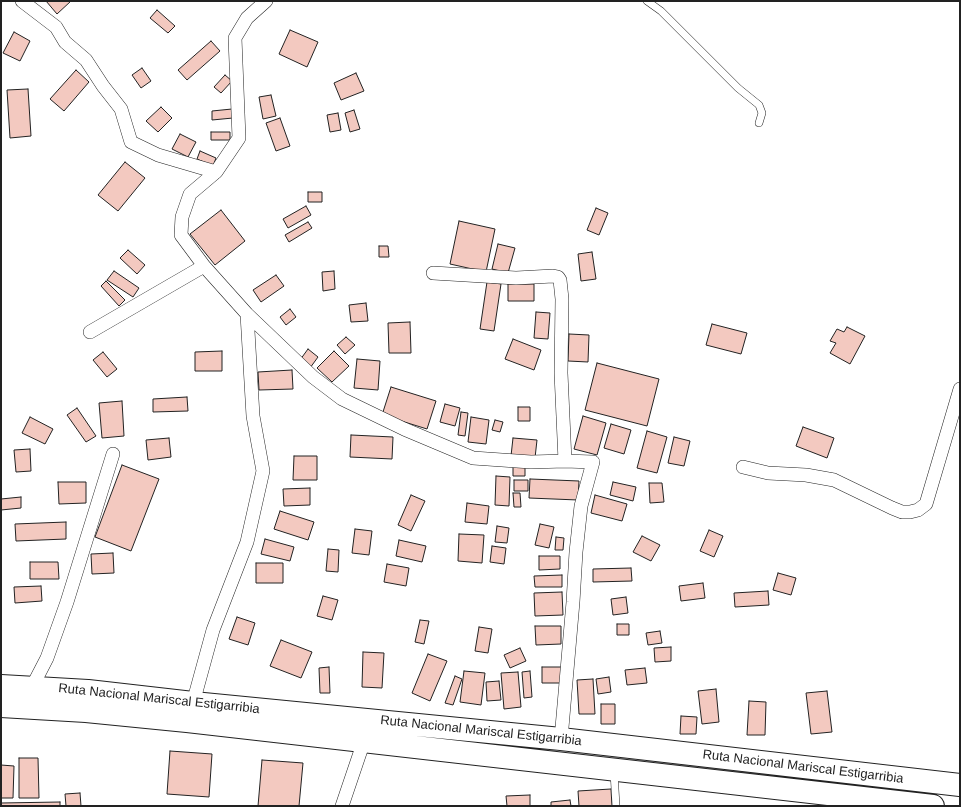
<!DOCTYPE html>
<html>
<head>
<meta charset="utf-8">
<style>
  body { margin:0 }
  #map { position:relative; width:961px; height:807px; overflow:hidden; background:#fff; font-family:Arial,sans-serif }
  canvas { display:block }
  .frame { position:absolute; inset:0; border:2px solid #222; pointer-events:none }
</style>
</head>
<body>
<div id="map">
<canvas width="961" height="807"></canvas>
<div class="frame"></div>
</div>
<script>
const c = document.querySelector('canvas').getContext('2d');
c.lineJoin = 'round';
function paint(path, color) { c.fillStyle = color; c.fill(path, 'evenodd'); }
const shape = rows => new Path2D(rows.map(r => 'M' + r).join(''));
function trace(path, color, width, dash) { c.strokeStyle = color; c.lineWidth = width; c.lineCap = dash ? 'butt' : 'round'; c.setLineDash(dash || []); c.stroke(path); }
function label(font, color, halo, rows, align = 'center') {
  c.font = font + ' Arial,sans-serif'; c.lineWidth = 3; c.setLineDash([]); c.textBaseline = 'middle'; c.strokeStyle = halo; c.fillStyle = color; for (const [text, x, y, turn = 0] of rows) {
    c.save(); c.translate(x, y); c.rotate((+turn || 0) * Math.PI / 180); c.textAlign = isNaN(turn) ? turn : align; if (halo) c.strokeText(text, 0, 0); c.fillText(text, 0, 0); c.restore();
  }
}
const building = shape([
  [46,1,71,1,57,14,46,1],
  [157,10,175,26,168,33,150,18,157,10],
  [290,30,318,42,307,67,279,54,290,30],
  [14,32,30,41,20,61,3,53,14,32],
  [211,41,220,51,187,80,178,70,211,41],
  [142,68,151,81,141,88,132,75,142,68],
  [76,70,89,82,64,111,50,99,76,70],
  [356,73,364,91,341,100,334,83,356,73],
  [225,75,232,81,221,93,214,87,225,75],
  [28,89,31,136,10,138,7,90,28,89],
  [271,95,276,116,263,119,259,97,271,95],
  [161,107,172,118,158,132,146,121,161,107],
  [232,109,233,118,212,120,212,111,232,109],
  [354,110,360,129,350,132,345,113,354,110],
  [338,113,341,130,330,132,327,115,338,113],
  [280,118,290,146,276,151,266,123,280,118],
  [211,132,230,132,230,140,211,140,211,132],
  [180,134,196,142,188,157,172,149,180,134],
  [200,151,216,158,213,166,197,159,200,151],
  [125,162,145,178,118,211,98,195,125,162],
  [308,192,322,192,322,202,308,202,308,192],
  [306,206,311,215,288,228,283,219,306,206],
  [596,208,608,213,599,235,587,230,596,208],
  [221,210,245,241,215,265,190,234,221,210],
  [459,221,495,229,486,272,450,264,459,221],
  [308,222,312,228,289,242,285,235,308,222],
  [498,244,515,248,508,273,492,269,498,244],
  [379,246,388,246,389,257,379,257,379,246],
  [128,250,145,265,137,274,120,258,128,250],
  [592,252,596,279,581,281,578,254,592,252],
  [114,271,139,288,133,297,107,280,114,271],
  [334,271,335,289,323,291,322,272,334,271],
  [276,275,284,286,261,302,253,290,276,275],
  [106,281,125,300,119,306,101,286,106,281],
  [487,282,501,284,494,331,480,329,487,282],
  [508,284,534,284,534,301,508,301,508,284],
  [366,303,368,321,351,322,349,305,366,303],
  [290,309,296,317,286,325,280,317,290,309],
  [536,312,550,313,548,339,534,338,536,312],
  [410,322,411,353,389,353,388,323,410,322],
  [712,324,747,333,741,354,706,345,712,324],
  [847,327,865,336,850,364,830,353,836,343,830,341,837,329,844,332,847,327],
  [569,334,589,335,588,362,568,361,569,334],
  [346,337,355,345,345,354,337,345,346,337],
  [513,339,541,350,534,370,505,359,513,339],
  [308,349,318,357,310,368,300,360,308,349],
  [222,351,222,371,195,371,195,352,222,351],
  [334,351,349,366,332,382,317,368,334,351],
  [103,352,117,369,107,377,93,360,103,352],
  [357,359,380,361,378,390,354,388,357,359],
  [597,363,659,379,647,426,585,410,597,363],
  [292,370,293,389,259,390,258,372,292,370],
  [391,387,436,401,427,429,382,415,391,387],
  [187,397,188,411,153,412,153,399,187,397],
  [122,401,124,436,102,438,99,403,122,401],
  [445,404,460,408,455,426,440,422,445,404],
  [518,407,530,407,530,421,518,421,518,407],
  [77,408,96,436,86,442,67,415,77,408],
  [461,412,468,413,465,436,458,435,461,412],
  [583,416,606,423,597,455,574,449,583,416],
  [30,417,53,429,45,444,22,433,30,417],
  [471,417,489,420,486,444,468,442,471,417],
  [495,420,503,422,500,432,492,430,495,420],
  [611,424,631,430,624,454,604,448,611,424],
  [803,427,834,438,827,458,796,446,803,427],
  [647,431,667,437,657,473,637,468,647,431],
  [351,435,393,437,392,459,350,457,351,435],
  [674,437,690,441,684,466,668,463,674,437],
  [169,438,171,457,148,460,146,440,169,438],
  [513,438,537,440,535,458,511,456,513,438],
  [30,449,31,471,16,472,14,450,30,449],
  [294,456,317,456,317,480,293,480,294,456],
  [122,465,159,479,131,551,95,537,122,465],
  [513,465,525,466,525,476,513,476,513,465],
  [496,476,510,477,509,506,495,505,496,476],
  [530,479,579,481,578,500,529,498,530,479],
  [514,480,528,480,528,491,514,491,514,480],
  [58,482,86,482,86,503,59,504,58,482],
  [613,482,636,487,633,501,610,495,613,482],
  [649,483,662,483,664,502,650,503,649,483],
  [310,488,310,505,284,506,283,489,310,488],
  [513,493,520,493,521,507,514,507,513,493],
  [411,495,425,501,411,531,398,525,411,495],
  [595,495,627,504,622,521,591,513,595,495],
  [21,497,21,508,1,510,1,499,21,497],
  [467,503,489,506,487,524,465,522,467,503],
  [280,511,314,522,308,540,274,529,280,511],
  [66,522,66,539,16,541,15,524,66,522],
  [540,524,554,527,549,548,535,545,540,524],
  [497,526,509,528,507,543,495,542,497,526],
  [355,529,372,531,369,555,352,553,355,529],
  [709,530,723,536,714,557,700,551,709,530],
  [459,534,484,535,482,563,458,561,459,534],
  [642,536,660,545,651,561,633,552,642,536],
  [556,537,564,538,563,550,555,550,556,537],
  [265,539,294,547,290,561,261,554,265,539],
  [399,540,426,546,422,562,396,556,399,540],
  [492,546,506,548,504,564,490,562,492,546],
  [328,549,339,550,338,572,326,571,328,549],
  [113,553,114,573,92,574,91,554,113,553],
  [539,556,560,556,560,569,539,570,539,556],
  [30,562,58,562,59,579,30,579,30,562],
  [256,563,283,563,283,583,256,583,256,563],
  [387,564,409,568,406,586,384,582,387,564],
  [631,568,632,581,593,582,593,569,631,568],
  [778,573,796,578,791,595,773,590,778,573],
  [562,575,562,587,535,587,534,576,562,575],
  [703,583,705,598,681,601,679,586,703,583],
  [41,586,42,601,15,603,14,587,41,586],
  [768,591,769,605,735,607,734,593,768,591],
  [562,592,563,615,535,616,534,593,562,592],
  [323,596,338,600,332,620,317,616,323,596],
  [626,597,628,613,613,615,611,599,626,597],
  [237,617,255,623,248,645,229,639,237,617],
  [420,620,429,621,424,644,415,642,420,620],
  [617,624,629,624,629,635,617,635,617,624],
  [535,626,561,626,561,644,536,645,535,626],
  [479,627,492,629,488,653,475,651,479,627],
  [660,631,662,643,648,645,646,633,660,631],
  [281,640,312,652,301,678,270,666,281,640],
  [671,647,671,661,655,662,654,648,671,647],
  [520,648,526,661,510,668,504,655,520,648],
  [363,652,384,653,382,688,362,687,363,652],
  [428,654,447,661,430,701,412,693,428,654],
  [329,667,330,693,320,693,319,668,329,667],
  [542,667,562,667,562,683,542,683,542,667],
  [645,668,647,683,627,685,625,670,645,668],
  [464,671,485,673,481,705,460,702,464,671],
  [530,671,532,697,524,698,522,672,530,671],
  [518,672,521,707,504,709,501,673,518,672],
  [455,676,462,679,453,705,445,703,455,676],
  [609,677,611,692,598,694,596,679,609,677],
  [593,679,595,714,579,714,577,680,593,679],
  [499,681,501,700,487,701,486,682,499,681],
  [716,689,719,722,702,724,698,691,716,689],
  [827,691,832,732,811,734,806,693,827,691],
  [749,701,766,702,765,735,747,735,749,701],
  [601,704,615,704,615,724,601,724,601,704],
  [681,716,697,717,696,734,680,734,681,716],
  [170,751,212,754,209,797,167,794,170,751],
  [19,758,38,758,39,798,19,798,19,758],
  [262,760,303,763,299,806,258,806,262,760],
  [1,765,14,766,13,798,1,798,1,765],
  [611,789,612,806,579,806,578,791,611,789],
  [80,793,81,806,66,806,65,794,80,793],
  [530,795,530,806,507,806,506,796,530,795],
  [570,800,571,806,551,806,551,802,570,800],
  [60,802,60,806,1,806,1,803,60,802]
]);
paint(building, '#f3c9c0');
trace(building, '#222', 1);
const service = shape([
  [647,1,661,11,738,88,759,105,762,113,759,123],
  [614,772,616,806]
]);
const minor = shape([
  [22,1,56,27,65,42,86,60,103,86,121,109,131,142,158,155,216,172,239,138,235,38,247,18,266,1],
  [216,172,190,194,182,217,181,235,204,266,247,314,313,377,342,399,404,429,473,458,531,462,565,461,593,462,581,506,576,552,573,602,561,739],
  [433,273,516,278,553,276,558,277,560,280,562,299,561,373,565,461],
  [90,332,204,266],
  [743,467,768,473,806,475,834,480,892,508,902,512,910,512,918,510,926,504,960,389],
  [32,687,47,658,67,602,113,454],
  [193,703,213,630,247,542,263,471,253,416,247,314],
  [342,806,364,741]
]);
const trunk = shape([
  [1,686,88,691,193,703,561,739,960,785],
  [1,706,86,711,187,721,933,806]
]);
trace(service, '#222', 8);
trace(minor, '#222', 14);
trace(trunk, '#222', 24);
trace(service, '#fff', 7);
trace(minor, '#fff', 13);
trace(trunk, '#fff', 22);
label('13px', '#222', '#fff', [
  ["Ruta Nacional Mariscal Estigarribia",159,699,6],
  ["Ruta Nacional Mariscal Estigarribia",481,731,6],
  ["Ruta Nacional Mariscal Estigarribia",803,767,7]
]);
</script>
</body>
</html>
